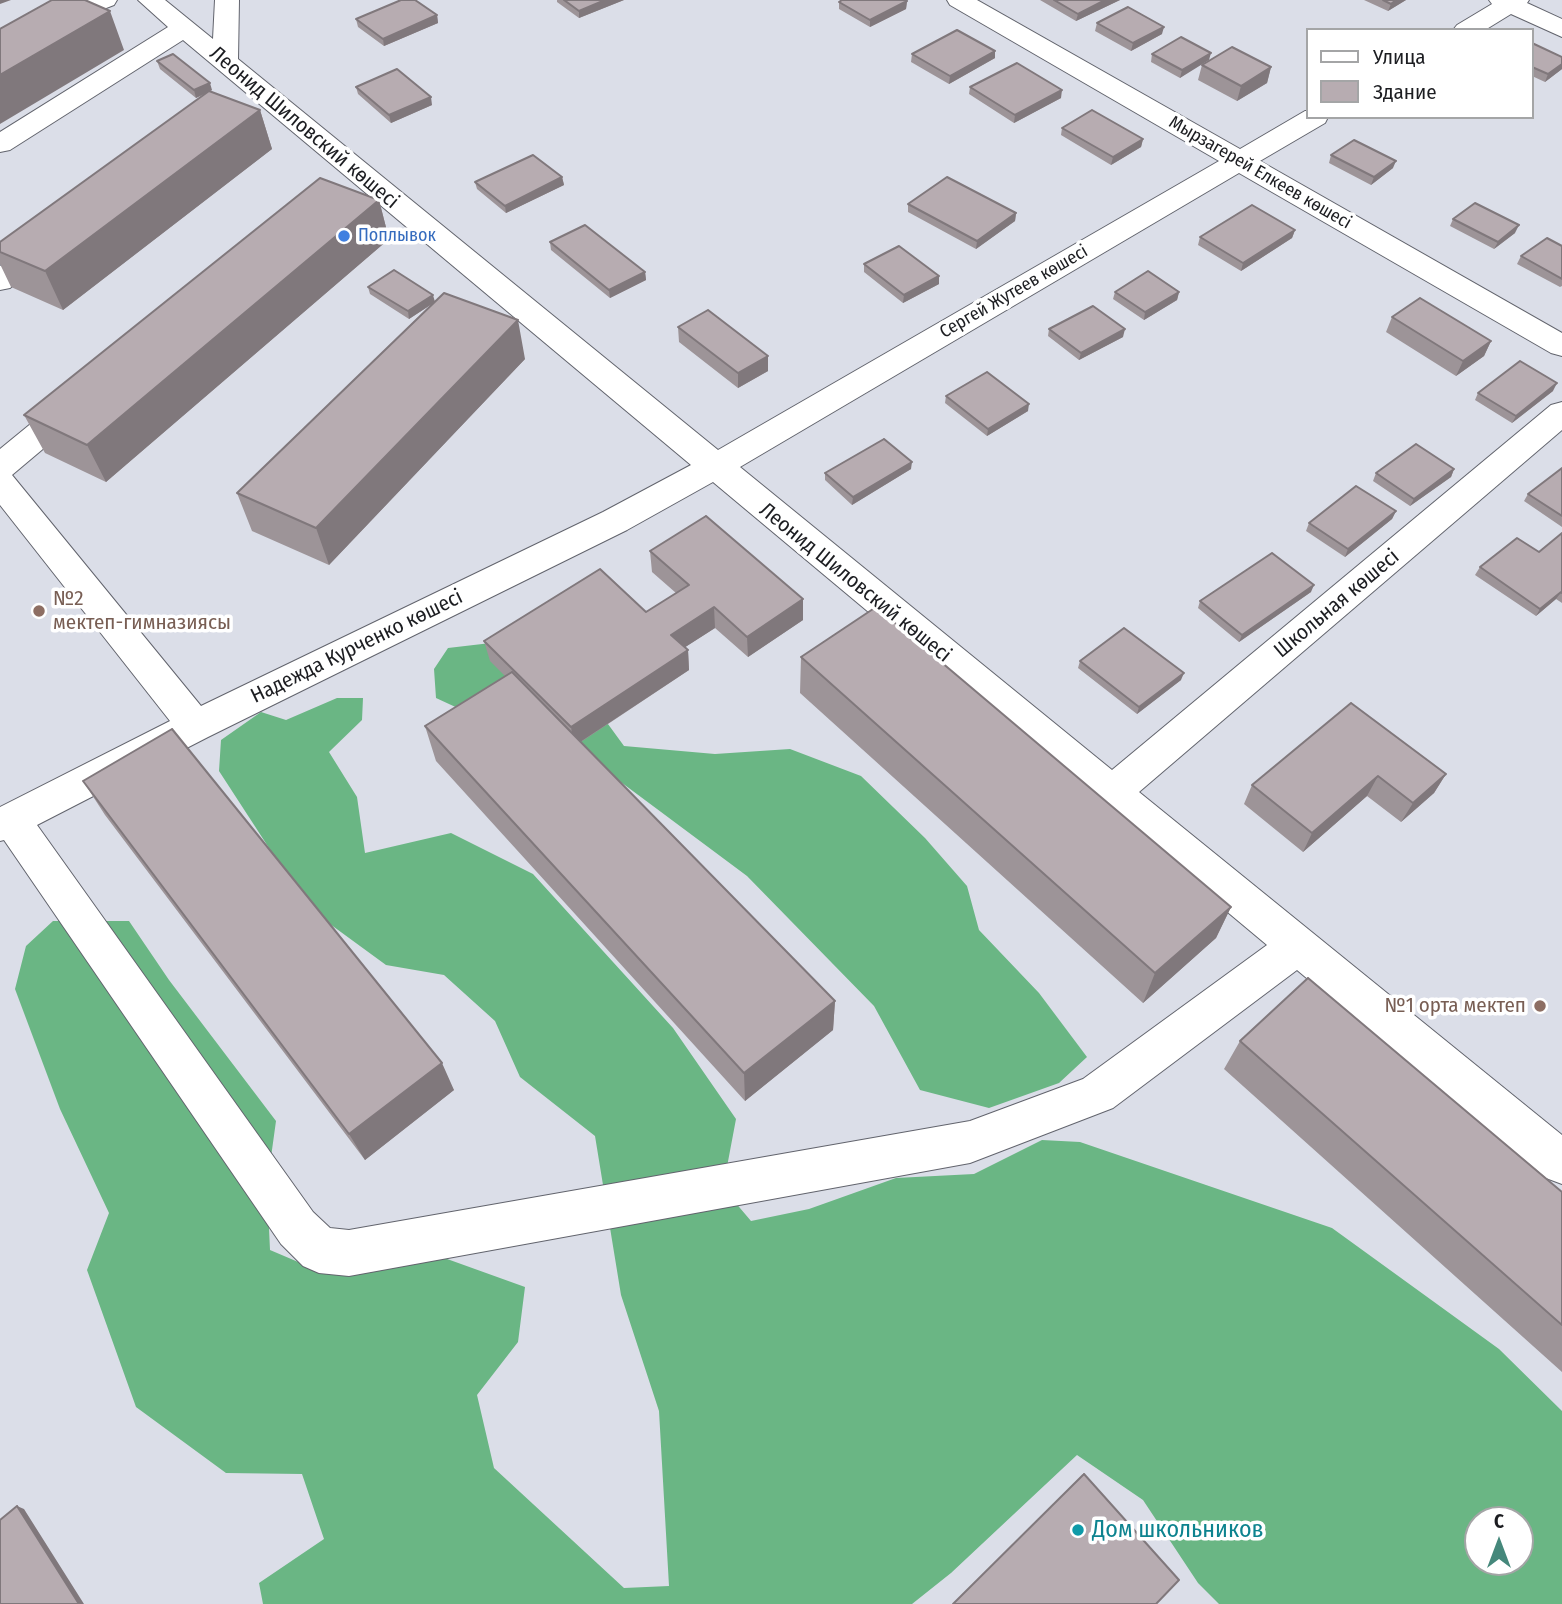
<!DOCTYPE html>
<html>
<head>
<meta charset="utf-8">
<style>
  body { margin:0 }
  #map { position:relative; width:1562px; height:1604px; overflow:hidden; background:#dbdee8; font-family:"Fira Sans Condensed",sans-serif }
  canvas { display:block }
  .legend { position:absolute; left:1306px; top:28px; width:228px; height:91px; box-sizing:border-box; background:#fff; border:2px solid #a4a5a6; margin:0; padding:9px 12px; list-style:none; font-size:21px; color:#1c1d21 }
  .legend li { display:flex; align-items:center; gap:14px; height:35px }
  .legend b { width:35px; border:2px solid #a4a5a6 }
  .north { position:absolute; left:1464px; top:1506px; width:70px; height:70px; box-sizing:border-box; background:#fff; border:2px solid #a4a5a6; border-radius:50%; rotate:0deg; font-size:19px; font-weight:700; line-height:28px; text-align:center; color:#1c1d21 }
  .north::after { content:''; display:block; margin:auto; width:24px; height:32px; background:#45887b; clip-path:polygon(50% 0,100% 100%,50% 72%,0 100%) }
</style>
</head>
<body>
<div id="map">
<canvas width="1562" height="1604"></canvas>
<ul class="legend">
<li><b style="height:9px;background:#fff"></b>Улица</li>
<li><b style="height:19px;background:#b7acb1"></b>Здание</li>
</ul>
<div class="north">С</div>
</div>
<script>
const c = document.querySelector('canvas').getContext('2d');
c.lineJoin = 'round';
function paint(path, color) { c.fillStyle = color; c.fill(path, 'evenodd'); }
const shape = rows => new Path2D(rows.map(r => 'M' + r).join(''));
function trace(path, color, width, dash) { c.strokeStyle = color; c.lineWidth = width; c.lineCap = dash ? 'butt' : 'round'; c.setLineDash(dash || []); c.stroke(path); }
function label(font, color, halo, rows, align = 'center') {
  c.font = font + ' "Fira Sans Condensed",sans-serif'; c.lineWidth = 7; c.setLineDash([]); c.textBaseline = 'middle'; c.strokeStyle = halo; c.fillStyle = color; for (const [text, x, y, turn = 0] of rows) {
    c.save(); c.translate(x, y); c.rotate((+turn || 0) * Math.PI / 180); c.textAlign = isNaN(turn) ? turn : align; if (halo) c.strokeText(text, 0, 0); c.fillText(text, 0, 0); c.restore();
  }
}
paint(shape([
  [525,639,597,709,624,746,715,754,790,749,861,776,925,838,967,886,979,930,1039,993,1087,1057,1059,1083,989,1108,920,1090,874,1006,747,876,520,707,475,716,436,698,434,669,448,648],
  [337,698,363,698,362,720,329,752,357,797,365,853,451,833,533,874,673,1028,736,1119,723,1188,751,1221,809,1209,896,1178,974,1174,1042,1140,1080,1142,1332,1228,1499,1349,1562,1411,1562,1604,1219,1604,1198,1583,1143,1500,1077,1455,951,1573,912,1604,263,1604,259,1583,324,1539,302,1474,226,1473,136,1407,87,1270,109,1213,60,1109,15,989,26,946,53,921,129,921,169,980,276,1121,267,1186,270,1250,317,1270,411,1246,525,1287,518,1342,477,1395,494,1468,624,1588,669,1586,659,1411,621,1295,595,1136,520,1077,495,1021,444,975,386,965,308,908,219,771,221,740,261,712,286,720],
  [1478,1520,1520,1520,1520,1562,1478,1562]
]), '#6ab684');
const minor = shape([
  [83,0,117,0,114,5,0,49,0,32,83,0],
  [138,0,165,0,213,39,215,0,239,0,238,59,718,450,1219,161,950,5,947,0,977,0,1240,149,1305,111,1308,111,1308,117,1328,117,1325,123,1260,161,1562,333,1562,356,1551,353,1239,173,740,467,1112,770,1551,405,1562,402,1562,430,1139,792,1562,1135,1562,1184,1546,1178,1297,970,1113,1108,970,1163,349,1276,319,1273,303,1266,281,1244,4,840,0,841,0,807,170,721,0,505,0,449,66,395,77,392,88,395,93,403,88,411,12,475,201,706,603,512,691,465,183,40,10,150,0,152,0,132,168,27,138,0],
  [713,482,1267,945,1083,1079,970,1121,349,1230,330,1228,313,1212,37,825,208,737,627,530,713,482],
  [1489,0,1529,0,1527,3,1562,19,1562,37,1511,14,1485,30,1453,30,1457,25,1492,4,1489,0],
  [46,236,56,239,61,245,56,251,10,288,0,290,0,266,36,239,46,236]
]);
trace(minor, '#62646d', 2);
paint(minor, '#fff');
paint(shape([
  [557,0,624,0,579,18,557,2],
  [1040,0,1120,0,1076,21],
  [1364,0,1406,0,1388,11],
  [907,1,906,9,870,27,839,9,839,2],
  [437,15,438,23,384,46,358,27,356,19],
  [1097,23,1162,34,1131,51,1095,31],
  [1532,43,1562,57,1562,69,1545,82,1532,76],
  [995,51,995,58,949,84,911,62,912,54],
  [1211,53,1180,78,1151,62,1152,54],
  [157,61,212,90,210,91,260,110,272,149,63,310,11,287,0,264,0,242,207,93,196,98,160,69],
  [1202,65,1271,67,1267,83,1237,101,1198,80],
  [356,87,432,105,391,123,358,94],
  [970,87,1061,98,1014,123,969,94],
  [1062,128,1143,139,1141,147,1111,165,1061,135],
  [1331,155,1393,168,1371,185,1329,163],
  [562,177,564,185,506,213,477,189,475,182],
  [379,200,389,239,106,482,45,453,24,415],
  [908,204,1016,213,1015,221,976,249,908,212],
  [1453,219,1515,233,1494,249,1450,226],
  [1295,230,1292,238,1241,271,1198,245,1200,237],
  [550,242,645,272,646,280,610,298,551,250],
  [1562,246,1562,286,1560,287,1517,264,1521,256],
  [864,264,939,284,903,303,864,272],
  [368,287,435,301,525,359,329,565,252,531,237,493,432,304,409,319,370,294],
  [1115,292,1179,292,1177,300,1144,320,1113,299],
  [1392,317,1491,341,1484,356,1456,376,1386,332],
  [678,327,768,356,768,371,738,388,679,342],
  [1049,329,1123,337,1079,360,1048,336],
  [1553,391,1512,423,1475,400,1478,393],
  [946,396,1028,411,987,436,945,403],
  [1562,468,1562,527,1524,501,1528,494],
  [911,469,852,505,825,480,825,473],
  [1454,469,1451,477,1410,506,1373,481,1376,473],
  [1396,511,1392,519,1345,557,1306,531,1309,523],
  [1562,533,1562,603,1556,599,1536,616,1475,575,1480,567,1539,552],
  [650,551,803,599,803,620,748,657,715,628,685,647,688,650,689,670,581,742,835,1001,833,1030,745,1101,436,761,425,726,505,676,490,661,484,641,646,612,676,593,652,572],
  [1311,592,1239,642,1198,608,1200,601],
  [801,657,1231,907,1216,938,1143,1003,800,693],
  [1080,661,1181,680,1137,714,1078,668],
  [1351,703,1446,774,1434,793,1401,822,1367,796,1303,852,1244,804,1252,785],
  [83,781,454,1090,365,1160,105,815],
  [1240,1041,1562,1192,1562,1372,1224,1069]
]), '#9d9498');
paint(shape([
  [0,0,11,0,0,4],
  [605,0,624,0,579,18,579,11],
  [1105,0,1120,0,1076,21,1078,14],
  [1396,0,1406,0,1388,11,1391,4],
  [907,1,906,9,870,27,870,20],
  [110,11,124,50,0,124,0,75],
  [437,15,438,23,384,46,383,39],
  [1164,27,1162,34,1131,51,1133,43],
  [995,51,995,58,949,84,950,76],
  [1211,53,1209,60,1180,78,1182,70],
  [1562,64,1562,69,1545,82,1548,74],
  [1271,67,1267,83,1237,101,1241,86],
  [210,83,212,90,196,98,194,90],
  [1062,90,1061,98,1014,123,1015,115],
  [431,97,432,105,391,123,389,115],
  [260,110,272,149,63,310,45,271],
  [1143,139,1141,147,1111,165,1113,157],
  [1396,161,1393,168,1371,185,1374,177],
  [562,177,564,185,506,213,505,206],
  [379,200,389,239,106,482,87,445],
  [1016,213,1015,221,976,249,977,241],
  [1519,225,1515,233,1494,249,1498,242],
  [1295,230,1292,238,1241,271,1243,263],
  [645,272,646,280,610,298,609,290],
  [939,276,939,284,903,303,904,295],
  [1179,292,1177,300,1144,320,1145,312],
  [433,295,435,302,409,319,408,311],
  [518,320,525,359,329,565,316,528],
  [1125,329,1123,337,1079,360,1081,353],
  [1491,341,1484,356,1456,376,1463,361],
  [768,356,768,371,738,388,738,373],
  [1557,383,1553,391,1512,423,1516,416],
  [1029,404,1028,411,987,436,988,429],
  [912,462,911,469,852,505,853,497],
  [1454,469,1451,477,1410,506,1414,499],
  [1396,511,1392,519,1345,557,1348,549],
  [1314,585,1311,592,1239,642,1242,635],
  [1561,592,1556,599,1536,616,1540,609],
  [803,599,803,620,748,657,747,637],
  [714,607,715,628,673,655,671,635],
  [688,650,689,670,574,746,571,727],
  [1184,673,1181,680,1137,714,1139,707],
  [1446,774,1434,793,1401,822,1413,803],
  [1378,776,1367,796,1303,852,1312,833],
  [1231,907,1216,938,1143,1003,1155,973],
  [835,1001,833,1030,745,1101,744,1073],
  [442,1063,454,1090,365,1160,349,1134],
  [17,1506,24,1509,84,1604,79,1604]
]), '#80787c');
const building = shape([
  [52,0,85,0,110,11,0,75,0,29,52,0],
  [401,0,415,0,437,15,383,39,356,19,401,0],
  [564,0,605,0,579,11,564,0],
  [842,0,905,0,907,1,870,20,839,2,842,0],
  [1054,0,1105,0,1078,14,1054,0],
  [1383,0,1396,0,1391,4,1383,0],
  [1128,7,1164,27,1133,43,1097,23,1128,7],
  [957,30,995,51,950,76,912,54,957,30],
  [1181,37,1211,53,1182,70,1152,54,1181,37],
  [1532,43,1562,57,1562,64,1548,74,1532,67,1532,43],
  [1232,47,1271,67,1241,86,1202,65,1232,47],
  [173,54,210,83,194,90,157,61,173,54],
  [1017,63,1062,90,1015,115,970,87,1017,63],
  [397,69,431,97,389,115,356,87,397,69],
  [209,91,260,110,45,271,0,252,0,242,209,91],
  [1092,110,1143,139,1113,157,1062,128,1092,110],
  [1354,140,1396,161,1374,177,1331,155,1354,140],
  [533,155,562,177,505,206,475,182,533,155],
  [947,177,1016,213,977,241,908,204,947,177],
  [320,178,379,200,87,445,24,415,320,178],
  [1475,203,1519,225,1498,242,1453,219,1475,203],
  [1252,205,1295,230,1243,263,1200,237,1252,205],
  [585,225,645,272,609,290,550,242,585,225],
  [1547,238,1562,246,1562,279,1521,256,1547,238],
  [899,246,939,276,904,295,864,264,899,246],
  [394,270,433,295,408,311,368,287,394,270],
  [1148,271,1179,292,1145,312,1115,292,1148,271],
  [444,293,518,320,316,528,237,493,444,293],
  [1420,298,1491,341,1463,361,1392,317,1420,298],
  [1093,306,1125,329,1081,353,1049,329,1093,306],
  [708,310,768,356,738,373,678,327,708,310],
  [1520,361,1557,383,1516,416,1478,393,1520,361],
  [987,372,1029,404,988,429,946,396,987,372],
  [884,439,912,462,853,497,825,473,884,439],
  [1416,444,1454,469,1414,499,1376,473,1416,444],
  [1562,468,1562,516,1528,494,1562,468],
  [1356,486,1396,511,1348,549,1309,523,1356,486],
  [706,516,803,599,747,637,714,607,671,635,688,650,571,727,484,641,600,569,646,612,689,585,650,551,706,516],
  [1562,533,1562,593,1561,592,1540,609,1480,567,1517,538,1539,552,1562,533],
  [1272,553,1314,585,1242,635,1200,601,1272,553],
  [876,607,1231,907,1155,973,801,657,876,607],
  [1124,628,1184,673,1139,707,1080,661,1124,628],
  [512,672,835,1001,744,1073,425,726,512,672],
  [1351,703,1446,774,1413,803,1378,776,1312,833,1252,785,1351,703],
  [172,729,442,1063,349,1134,83,781,172,729],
  [1308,978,1562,1192,1562,1325,1240,1041,1308,978],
  [1084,1474,1179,1580,1156,1604,953,1604,1084,1474],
  [17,1506,79,1604,0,1604,0,1520,17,1506]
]);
paint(building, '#b7acb1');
trace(building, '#80787c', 2);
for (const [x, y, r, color] of [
  [344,236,7,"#3f7fe0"],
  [39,611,7,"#8d6e63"],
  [1540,1006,7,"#8d6e63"],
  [1078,1530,7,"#0f9aa8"]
]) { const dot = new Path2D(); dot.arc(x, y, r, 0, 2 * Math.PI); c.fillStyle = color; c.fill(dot); trace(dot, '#fff', 2.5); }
label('18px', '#1c1d21', '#fff', [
  ["Мырзагерей Елкеев көшесі",1260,173,30],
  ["Сергей Жутеев көшесі",1014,292,-30]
]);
label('18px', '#366cbe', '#fff', [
  ["Поплывок",358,236]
], 'left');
label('21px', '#1c1d21', '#fff', [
  ["Леонид Шиловский көшесі",304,128,40],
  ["Леонид Шиловский көшесі",855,583,39],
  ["Школьная көшесі",1337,604,-40],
  ["Надежда Курченко көшесі",357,647,-26]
]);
label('21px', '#785e54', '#fff', [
  ["№2",53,599],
  ["мектеп-гимназиясы",53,623],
  ["№1 орта мектеп",1526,1006,"right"]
], 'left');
label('24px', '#0d838f', '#fff', [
  ["Дом школьников",1092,1530]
], 'left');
</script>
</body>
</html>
